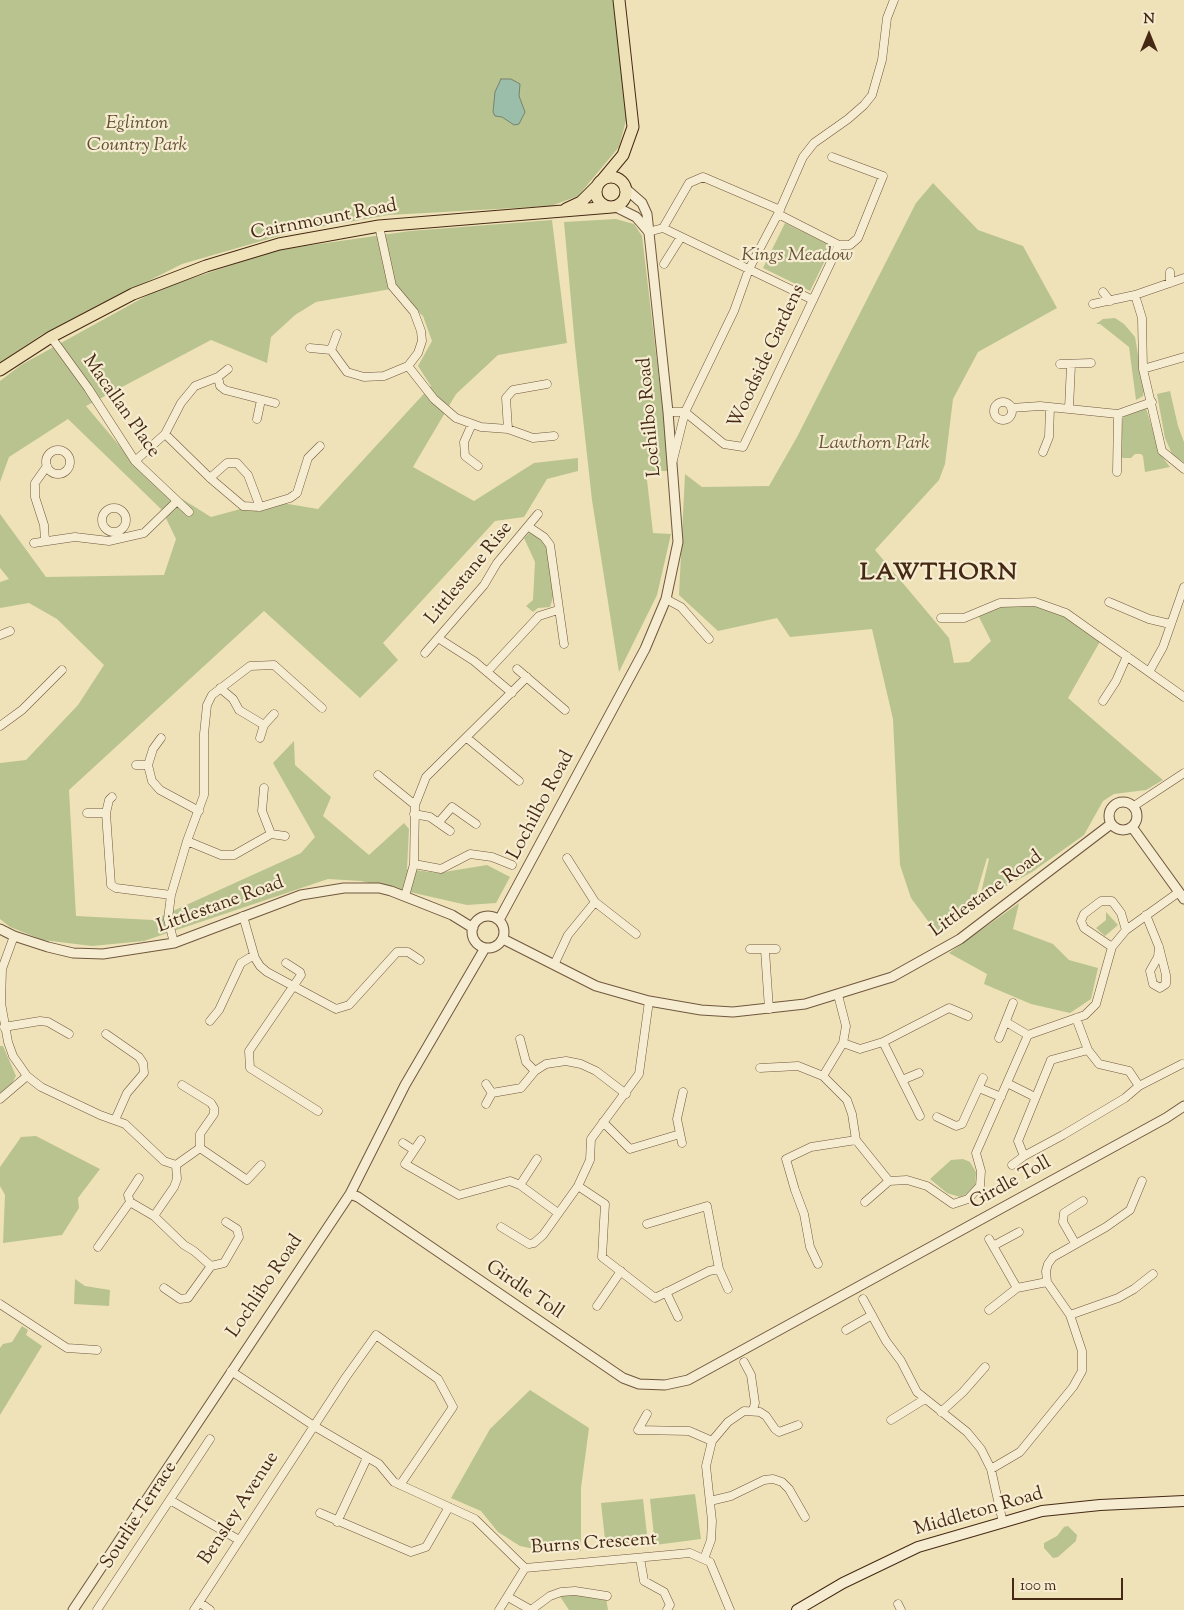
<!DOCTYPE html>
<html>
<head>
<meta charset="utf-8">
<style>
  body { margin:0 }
  #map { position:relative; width:1184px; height:1610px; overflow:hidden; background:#efe2b8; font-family:"Sorts Mill Goudy",serif }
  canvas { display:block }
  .north { position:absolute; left:1124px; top:10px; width:50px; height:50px; -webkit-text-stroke:4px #f5ecd1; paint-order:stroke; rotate:0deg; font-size:14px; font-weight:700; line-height:20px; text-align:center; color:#462914 }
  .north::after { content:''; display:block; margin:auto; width:18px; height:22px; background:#462914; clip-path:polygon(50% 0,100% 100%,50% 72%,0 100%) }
  .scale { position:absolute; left:1012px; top:1578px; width:111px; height:22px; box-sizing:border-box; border:2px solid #462914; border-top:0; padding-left:6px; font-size:15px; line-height:18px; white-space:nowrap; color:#462914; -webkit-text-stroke:4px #f5ecd1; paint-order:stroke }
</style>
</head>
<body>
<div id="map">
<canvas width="1184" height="1610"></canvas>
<div class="north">N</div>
<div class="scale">100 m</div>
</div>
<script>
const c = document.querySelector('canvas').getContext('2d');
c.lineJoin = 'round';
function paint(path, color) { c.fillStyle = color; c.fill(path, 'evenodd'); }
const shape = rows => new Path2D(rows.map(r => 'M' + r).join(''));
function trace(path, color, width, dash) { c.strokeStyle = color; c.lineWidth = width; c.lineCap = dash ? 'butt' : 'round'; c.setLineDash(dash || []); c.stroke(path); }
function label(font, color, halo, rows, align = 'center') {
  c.font = font + ' "Sorts Mill Goudy",serif'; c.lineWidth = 4.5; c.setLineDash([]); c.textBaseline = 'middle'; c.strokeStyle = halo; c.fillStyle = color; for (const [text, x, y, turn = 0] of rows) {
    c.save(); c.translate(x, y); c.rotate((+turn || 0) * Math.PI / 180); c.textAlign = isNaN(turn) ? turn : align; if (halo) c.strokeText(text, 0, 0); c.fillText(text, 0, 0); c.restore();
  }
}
paint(shape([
  [0,0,616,0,628,113,619,147,578,196,551,206,389,215,296,231,182,264,41,335,0,363],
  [933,183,978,230,1023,246,1057,308,978,352,953,399,945,464,939,480,875,550,949,638,954,663,969,662,991,641,977,613,1000,603,1035,602,1066,613,1102,638,1068,698,1163,780,1146,790,1114,794,1103,801,1084,835,1032,872,979,901,989,859,987,858,974,902,950,918,949,927,939,936,911,898,900,865,893,719,872,629,790,637,777,618,718,631,679,595,685,474,702,487,769,486,797,437,916,203],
  [616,219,634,224,642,236,670,471,646,471,653,533,671,534,657,595,619,672,592,500,575,346,564,222],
  [552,220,567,343,498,355,456,394,413,467,474,501,534,463,578,458,578,471,547,479,524,517,495,521,383,643,398,660,360,698,264,611,69,790,76,916,153,920,301,853,315,837,273,763,294,741,295,765,331,797,323,816,369,855,404,823,409,829,407,869,438,873,487,865,510,877,496,903,467,905,361,881,328,879,144,941,92,946,43,940,10,927,0,919,0,763,26,760,78,705,104,665,57,619,29,603,0,608,0,582,9,579,0,568,0,514,46,577,164,575,176,539,162,510,68,419,9,457,0,482,0,381,21,365,157,290,277,250,410,231],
  [391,289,423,316,432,341,418,366,431,386,318,509,270,501,211,517,145,476,86,406,211,340,267,363,271,337,295,315,316,302],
  [785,223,832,246,810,291,763,268],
  [1115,318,1124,324,1135,337,1144,391,1143,396,1136,400,1129,347,1100,324,1096,324,1103,319],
  [1170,391,1178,426,1184,442,1184,465,1172,454,1165,438,1157,394],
  [1146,408,1160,454,1170,467,1145,472,1143,456,1141,454,1135,454,1131,458,1123,458,1119,455,1123,417],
  [529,533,534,533,547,543,554,594,550,607,538,608,533,612,526,606,533,600,535,562,524,538],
  [1019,903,1013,929,1053,944,1069,960,1098,968,1091,999,1070,1013,1031,1004,984,984,987,974,949,953],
  [1106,912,1118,925,1105,936,1096,928,1106,920],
  [0,1046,3,1046,16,1076,10,1087,0,1096],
  [36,1136,100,1169,78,1198,79,1208,62,1235,3,1243,5,1195,0,1186,0,1167,21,1137],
  [963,1159,970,1162,976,1172,975,1188,969,1193,960,1197,947,1193,930,1179,951,1160],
  [75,1279,85,1286,110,1290,109,1306,74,1304],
  [22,1326,28,1330,26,1335,42,1346,0,1415,0,1348,3,1344,12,1342],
  [530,1390,589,1428,581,1488,581,1551,554,1553,520,1546,498,1532,481,1511,451,1498,490,1429],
  [695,1494,701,1539,655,1545,650,1499],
  [643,1499,648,1544,606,1549,601,1503],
  [1068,1526,1077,1535,1076,1541,1058,1557,1053,1558,1044,1548,1044,1543,1057,1536,1064,1527],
  [574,1593,606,1598,608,1610,569,1610,559,1595]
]), '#b9c38f');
const water = shape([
  [501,79,511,79,520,84,519,96,525,112,519,124,514,125,502,117,495,116,493,112,495,92,501,79]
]);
paint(water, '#9abeaa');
trace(water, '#78826e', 1);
const minor = shape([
  [778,214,839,245,850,245,858,238,883,176,832,157],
  [663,228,689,183,703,177,780,210],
  [648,232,663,228,813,300],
  [664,264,681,237],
  [1170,283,1170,272],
  [1103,292,1110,301],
  [1135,295,1142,318,1143,369,1162,451,1184,469],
  [1093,304,1135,295,1184,278],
  [337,334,331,350,347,372,364,377,384,376,408,366,418,353,422,341,421,331,414,312,392,286,379,226],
  [51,337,88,388,135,461,189,512],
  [310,348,331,350],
  [1060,364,1091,363],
  [408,366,434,399,456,418,481,427,508,429,533,438,554,436],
  [1143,369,1184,357],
  [218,377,220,386,225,390,275,403],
  '994 411a9 9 0 1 1 18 0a9 9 0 1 1-18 0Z',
  [1011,408,1040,406,1118,414,1152,402],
  [1069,408,1071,365],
  [668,412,685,412,734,311,749,269,778,214,803,157,814,143,848,119,864,105,872,95,882,60,887,18,894,0],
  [257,419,261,400],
  [472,424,464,442,465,456,478,466],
  [508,429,506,398,513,390,547,384],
  [165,434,210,478,243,506,260,507,290,498,297,493,308,458,320,446],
  '46 462a12 12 0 1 1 24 0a12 12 0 1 1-24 0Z',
  [1043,452,1049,437,1050,407],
  [673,460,685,412,724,444,743,447,839,245],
  [135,461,165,434,181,403,195,386,218,377,228,369],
  [1117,472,1118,414],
  [210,478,227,463,237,463,248,475,260,507],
  '102 520a12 12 0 1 1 24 0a12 12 0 1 1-24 0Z',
  [529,527,544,537,550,545,564,644],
  [45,541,44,525,35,497,35,483,47,466],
  [34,543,75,537,109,541,144,533,176,502],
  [666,599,681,607,709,639],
  [1109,602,1149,619,1170,624],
  [941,618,964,618,1000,603,1035,602,1066,613,1184,697],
  [0,635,10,631],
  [438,638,474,661,512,693],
  [425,653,484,585,497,563,538,514],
  [517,669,565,710],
  [487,672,539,616,558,610],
  [1149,672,1163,647,1184,587],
  [220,688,233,699,239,710,264,725],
  [1103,701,1116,681,1127,656],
  [0,726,22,710,62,670],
  [161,738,153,749,148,765,152,781,160,790,199,811],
  [260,738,264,725,274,714],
  [467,738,519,781],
  [136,765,148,765],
  [378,775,415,805],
  [264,788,262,811,271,834],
  [112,797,109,800,106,813,111,885,116,888,171,895],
  [1134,806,1184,773],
  [87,813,106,813],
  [414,814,430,817,450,831],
  [439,822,452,807,476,824],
  [187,841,221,855,234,855,271,834,285,836],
  [567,858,595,902],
  [414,864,441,869,470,854,492,857,512,865],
  [405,896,414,864,415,805,426,777,527,677],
  [1146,915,1159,947,1166,975,1166,984,1160,988,1153,984,1150,971,1158,957,1159,947],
  [243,916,255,958,260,966,267,972,336,1009,349,1005,397,952,408,952,420,960],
  [14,936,2,969,1,1003,8,1042,13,1056,27,1076,41,1087,100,1115,125,1124,164,1161,176,1165],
  [174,943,168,919,171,895,187,841,204,795,204,734,207,705,212,695,250,666,274,665,322,708],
  [1112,947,1084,928,1081,921,1084,914,1101,901,1112,901,1121,913,1126,930],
  [750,949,776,949],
  [765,950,769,1009],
  [286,963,300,972,301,975,249,1051,250,1068,318,1111],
  [554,965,568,935,595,902,636,934],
  [1076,1018,1088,1050,1099,1064,1129,1071,1139,1086],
  [210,1021,219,1010,241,963,254,955],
  [1006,1022,1028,1035],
  [4,1027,40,1021,48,1022,69,1034],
  [106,1034,139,1057,143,1063,144,1073,127,1093,115,1120],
  [999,1038,1013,1003],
  [520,1039,526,1062,535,1071],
  [883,1042,920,1116],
  [843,1043,860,1049,883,1042,949,1008,968,1016],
  [760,1068,798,1066,823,1076,847,1100,852,1114,856,1140,889,1181],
  [823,1076,843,1043,846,1026,838,995],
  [902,1080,919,1073],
  [1007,1083,1035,1097],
  [486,1084,492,1093,521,1088,535,1071,546,1064,566,1061,581,1064,596,1071,626,1094],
  [182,1085,211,1103,214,1108,214,1114,200,1134,200,1148],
  [979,1088,1001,1097],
  [0,1099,27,1076],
  [486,1104,492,1093],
  [937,1117,956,1126,962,1124,983,1078],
  [603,1122,630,1149,680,1134],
  [421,1140,405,1164,459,1195,510,1181,520,1185,558,1213],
  [403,1143,414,1150],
  [682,1143,677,1119,683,1092],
  [1024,1156,1018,1141,1051,1060,1088,1050],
  [176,1165,177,1179,174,1187,154,1216,184,1245,194,1251,211,1266],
  [176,1165,200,1148,247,1180,261,1165],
  [1012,1165,1024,1156,1063,1135,1125,1098,1139,1086,1182,1064],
  [139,1178,128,1195,130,1202,154,1216],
  [520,1185,537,1159],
  [578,1186,605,1204,602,1257,655,1298,709,1271,719,1269],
  [865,1202,889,1181,907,1180,927,1186,953,1204,968,1199,980,1186,981,1171,976,1153,1028,1035,1085,1015,1096,1004,1112,947,1126,930,1179,892],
  [647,1224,707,1206,719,1269,728,1289],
  [501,1227,529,1244,534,1243,543,1235,578,1186,590,1160,591,1139,639,1074,649,1001],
  [989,1239,1017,1288,1047,1282],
  [1075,1243,1063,1222,1064,1213,1083,1201],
  [993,1246,1019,1232],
  [98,1247,130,1202],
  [818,1264,810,1247,804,1214,795,1190,786,1159,811,1147,856,1140],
  [211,1266,224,1263,239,1237,237,1229,226,1222],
  [164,1288,180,1299,188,1298,211,1266],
  [666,1292,678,1317],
  [863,1299,886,1341,901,1361,917,1392,967,1432,981,1449,991,1469,1003,1523],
  [0,1304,67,1348,97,1350],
  [597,1306,621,1271],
  [989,1310,1017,1288],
  [1070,1315,1118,1298,1134,1289,1153,1274],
  [846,1330,872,1315],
  [744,1362,751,1375,755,1403,753,1410],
  [231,1371,314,1426,379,1464,394,1482,475,1519,525,1568,690,1553,710,1562,730,1610],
  [941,1412,963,1392,985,1367],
  [647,1414,638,1430,689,1431,712,1441],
  [891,1420,925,1399],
  [991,1469,1020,1452,1073,1387,1082,1371,1082,1351,1070,1315,1047,1282,1046,1271,1048,1264,1053,1257,1106,1227,1130,1210,1142,1181],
  [170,1500,239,1540],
  [710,1501,731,1496,764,1480,773,1479,782,1482,789,1489,805,1517],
  [320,1513,411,1552,426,1547,449,1507],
  [337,1522,367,1458],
  [640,1558,644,1581,664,1592,670,1605,667,1610],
  [704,1559,711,1540,712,1521,706,1466,712,1441,728,1422,744,1411,760,1412,766,1416,775,1429,779,1432,798,1425],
  [508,1597,531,1610],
  [199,1602,210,1610],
  [898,1604,901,1610],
  [97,1610,210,1439],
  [194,1610,346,1377,376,1335,438,1379,453,1407,400,1485],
  [499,1610,525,1568],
  [531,1610,550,1596,561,1592,575,1591,607,1596]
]);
const tertiary = shape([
  [614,206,636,217,648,231],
  '1109 816a14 14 0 1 1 28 0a14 14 0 1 1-28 0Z',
  [1132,827,1184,899],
  '472 932a16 16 0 1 1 32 0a16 16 0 1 1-32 0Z',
  [499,920,645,649,666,599,678,542,668,412,647,214,642,203,626,189],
  [0,929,14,936,48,947,73,953,103,954,174,943,301,895,344,888,379,888,391,891,452,915,473,928],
  [503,939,596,986,649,1001,701,1010,733,1012,805,1004,892,977,960,939,1111,824],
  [350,1194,358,1197,623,1378,639,1384,665,1385,688,1380,1166,1118,1184,1106],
  [73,1610,350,1194,405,1085,485,948]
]);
const secondary = shape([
  [797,1610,843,1583,918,1547,1042,1511,1100,1505,1184,1501]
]);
const primary = shape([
  '596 192a15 15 0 1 1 30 0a15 15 0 1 1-30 0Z',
  [603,179,623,155,633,127,619,0],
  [566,209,581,202,597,186],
  [0,370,51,337,133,294,206,266,279,244,379,226,612,207]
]);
trace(minor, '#70573d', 9);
trace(tertiary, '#70573d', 11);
trace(secondary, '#462914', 12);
trace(primary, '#462914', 13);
trace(minor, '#f5ecd1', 8);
trace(tertiary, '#f5ecd1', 9);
trace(secondary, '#f5ecd1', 10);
trace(primary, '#efe2b8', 11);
label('italic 19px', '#635033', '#f5ecd1', [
  ["Eglinton",137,125],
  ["Country Park",137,147],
  ["Kings Meadow",797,257],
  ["Lawthorn Park",874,445]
]);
label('19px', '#462914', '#f5ecd1', [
  ["Cairnmount Road",324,221,-11],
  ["Woodside Gardens",768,357,-65],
  ["Macallan Place",120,407,55],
  ["Lochilbo Road",651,417,-95],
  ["Littlestane Rise",470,574,-51],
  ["Lochilbo Road",542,806,-62],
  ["Littlestane Road",987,895,-36],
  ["Littlestane Road",221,906,-20],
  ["Girdle Toll",1011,1184,-29],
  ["Lochlibo Road",266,1287,-56],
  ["Girdle Toll",524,1291,34],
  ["Bensley Avenue",240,1509,-57],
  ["Middleton Road",979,1513,-16],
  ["Sourlie Terrace",140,1516,-57],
  ["Burns Crescent",594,1545,-4]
]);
c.letterSpacing = '1px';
label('bold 24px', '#462914', '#f5ecd1', [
  ["LAWTHORN",939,575]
]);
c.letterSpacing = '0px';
</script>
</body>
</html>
